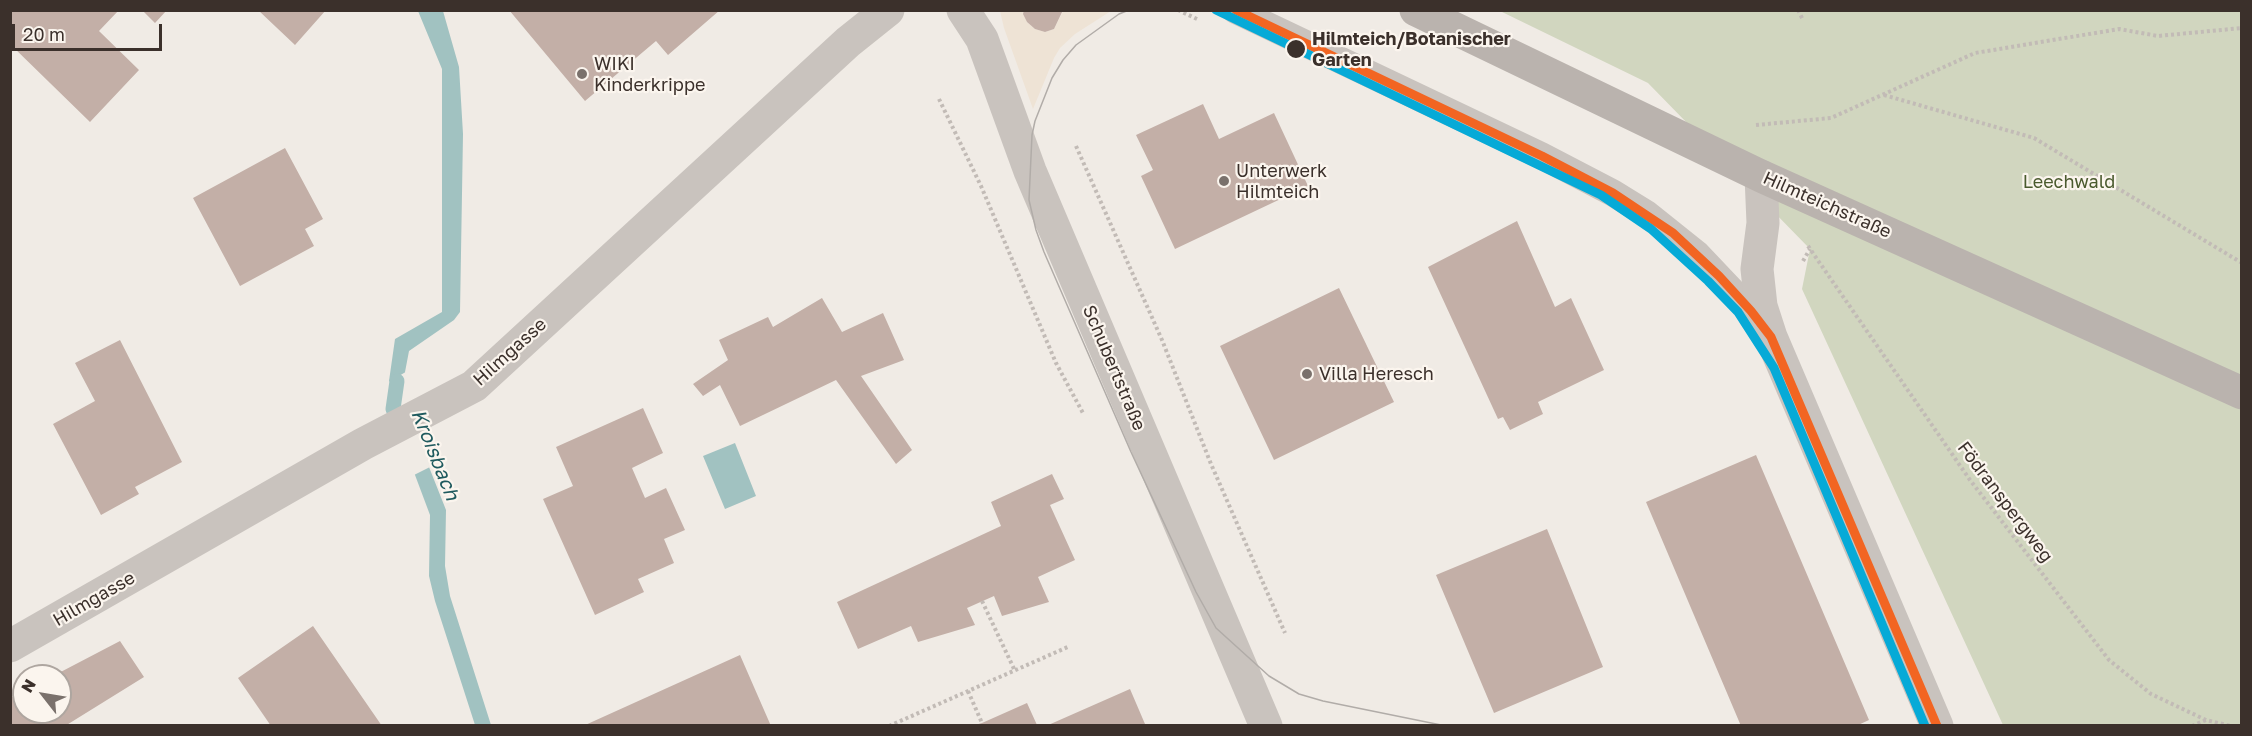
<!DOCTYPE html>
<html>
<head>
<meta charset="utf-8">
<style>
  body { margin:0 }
  #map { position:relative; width:2252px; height:736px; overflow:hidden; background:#f0ebe5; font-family:"Golos Text",sans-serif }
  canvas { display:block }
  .frame { position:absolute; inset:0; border:12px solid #3b302b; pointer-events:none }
  .north { position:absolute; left:12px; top:664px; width:60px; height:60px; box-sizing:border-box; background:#fbf5ee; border:2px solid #aea6a0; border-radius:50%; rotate:301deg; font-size:16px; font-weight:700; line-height:24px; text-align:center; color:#3b302b }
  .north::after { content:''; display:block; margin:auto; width:21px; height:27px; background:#7a716c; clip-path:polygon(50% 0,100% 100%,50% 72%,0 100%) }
  .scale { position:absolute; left:12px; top:24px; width:150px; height:27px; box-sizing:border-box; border:3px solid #3b302b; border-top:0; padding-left:8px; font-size:18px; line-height:21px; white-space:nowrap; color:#3b302b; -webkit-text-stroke:4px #fbf5ee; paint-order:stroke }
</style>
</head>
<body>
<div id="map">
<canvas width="2252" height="736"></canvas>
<div class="frame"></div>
<div class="north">N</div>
<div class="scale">20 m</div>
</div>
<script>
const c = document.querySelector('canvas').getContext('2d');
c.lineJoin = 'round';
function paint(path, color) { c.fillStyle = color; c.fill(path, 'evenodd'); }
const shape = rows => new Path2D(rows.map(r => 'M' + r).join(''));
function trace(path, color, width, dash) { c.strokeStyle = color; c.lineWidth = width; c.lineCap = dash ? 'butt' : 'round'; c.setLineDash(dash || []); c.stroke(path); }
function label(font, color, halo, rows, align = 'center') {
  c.font = font + ' "Golos Text",sans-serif'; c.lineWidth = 4.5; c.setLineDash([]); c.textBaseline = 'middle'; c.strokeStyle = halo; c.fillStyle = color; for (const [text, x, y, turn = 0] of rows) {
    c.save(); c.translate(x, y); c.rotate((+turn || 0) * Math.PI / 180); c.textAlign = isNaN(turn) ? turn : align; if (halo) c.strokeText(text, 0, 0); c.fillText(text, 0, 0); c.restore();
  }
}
paint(shape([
  [1500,11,2241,11,2241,725,2003,725,1802,289,1810,249,1648,83]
]), '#d1d6bf');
paint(shape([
  [1000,11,1024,11,1023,14,1027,22,1035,29,1045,32,1054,29,1063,11,1111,11,1075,34,1060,48,1054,58,1033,109,1004,28]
]), '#eee3d5');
paint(shape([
  [418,11,443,11,459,67,463,134,460,312,454,320,409,351,405,372,429,467,446,510,445,566,450,596,491,725,475,725,435,601,429,576,430,515,415,475,389,381,395,339,442,312,442,69],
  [735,443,756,496,725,509,703,456]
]), '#a1c2c1');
paint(shape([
  [409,370,432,466,412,476,387,383]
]), '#f0ebe5');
trace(shape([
  [397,381,393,409,401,427]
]), '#a1c2c1', 15);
paint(shape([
  [10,10,119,10,99,31,139,70,90,122,10,44],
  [142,10,167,10,155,23],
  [258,10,326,10,295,45],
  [509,10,720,10,668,55,656,41,585,101],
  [1024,10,1063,10,1054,29,1045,32,1035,29,1027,22,1023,14],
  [1203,104,1219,139,1274,113,1308,186,1175,249,1141,176,1153,170,1136,135],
  [285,148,323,219,305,229,314,246,240,286,193,198],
  [1517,221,1555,307,1571,298,1604,370,1538,402,1543,414,1510,430,1503,417,1498,419,1428,267],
  [1339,288,1394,402,1274,460,1220,346],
  [822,298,842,332,883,313,904,360,861,376,912,450,896,464,836,380,740,426,720,385,703,396,693,384,728,360,719,340,768,317,773,327],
  [120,340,182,462,135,487,139,494,101,515,53,424,95,401,75,363],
  [643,408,663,453,632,468,645,498,666,488,685,530,664,539,674,563,638,579,644,592,595,615,543,499,573,486,556,447],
  [1756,455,1869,720,1856,726,1741,726,1646,502],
  [1052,474,1064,499,1050,505,1075,560,1038,577,1049,602,1002,616,994,596,967,608,975,625,918,642,911,626,858,649,837,602,1001,526,991,502],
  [1547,529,1603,667,1494,713,1436,575],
  [313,626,382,726,271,726,238,678],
  [120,641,144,677,65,726,10,726,10,698,24,691,24,712,60,712,60,676,53,676],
  [740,655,771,726,583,726],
  [1130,689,1145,724,1046,726],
  [1027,703,1037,725,975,725,982,723]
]), '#c3afa7');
trace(shape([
  [1178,10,1197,19],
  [1798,10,1803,20],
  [1884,95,2034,138,2242,263],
  [939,99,981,186,1056,363,1084,415],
  [1756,125,1831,118,1975,53,2119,29,2158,36,2242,28],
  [1076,146,1162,340,1211,464,1285,633],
  [1808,246,1970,480,2109,660,2151,694,2206,720,2231,726],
  [1803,261,1810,249],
  [982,601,1015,671],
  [968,691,982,723],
  [889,726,1070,646],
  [2192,726,2206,720]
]), '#c2bbb6', 4, [3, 3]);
trace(shape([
  [1235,10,1542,156,1613,193,1647,214,1697,254,1751,311,1767,331]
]), '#c9c3be', 27);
trace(shape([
  [963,10,982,39,1030,171,1266,726],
  [1761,176,1763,223,1757,269,1761,306,1771,337,1937,726],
  [10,646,363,444,474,386,848,42,888,10]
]), '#c9c3be', 33);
trace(shape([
  [1416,10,1761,176,2242,393]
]), '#bab3ae', 33);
trace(shape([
  [1129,10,1119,14,1076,45,1063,60,1052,78,1035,121,1032,135,1029,200,1036,230,1044,252,1131,452,1196,592,1216,628,1269,676,1299,694,1323,701,1446,726]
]), '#b1aca8', 1.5);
trace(shape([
  [1236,10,1542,156,1613,193,1673,233,1719,276,1751,311,1771,337,1937,726]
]), '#f26522', 9);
trace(shape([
  [1216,10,1601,195,1651,229,1708,281,1738,312,1774,368,1925,726]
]), '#06aad7', 9);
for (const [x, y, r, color] of [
  [1296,49,10,"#3b302b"],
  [582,74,6,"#7a716c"],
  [1224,181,6,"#7a716c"],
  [1307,374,6,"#7a716c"]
]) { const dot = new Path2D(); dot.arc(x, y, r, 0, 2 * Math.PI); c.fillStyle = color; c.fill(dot); trace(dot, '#fbf5ee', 2); }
label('bold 18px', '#3b302b', '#fbf5ee', [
  ["Hilmteich/Botanischer",1312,39],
  ["Garten",1312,60]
], 'left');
label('18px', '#3b302b', '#fbf5ee', [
  ["WIKI",594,64],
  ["Kinderkrippe",594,85],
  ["Unterwerk",1236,171],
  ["Hilmteich",1236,192],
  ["Villa Heresch",1319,374]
], 'left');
label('18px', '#4a5a2e', '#fbf5ee', [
  ["Leechwald",2069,182]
]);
label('18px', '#3b302b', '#fbf5ee', [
  ["Hilmteichstraße",1827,205,24],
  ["Hilmgasse",510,352,-42],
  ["Schubertstraße",1114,368,67],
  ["Födranspergweg",2005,502,53],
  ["Hilmgasse",94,599,-30]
]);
label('italic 20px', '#1f5a5e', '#fbf5ee', [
  ["Kroisbach",435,455,68]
]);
</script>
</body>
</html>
